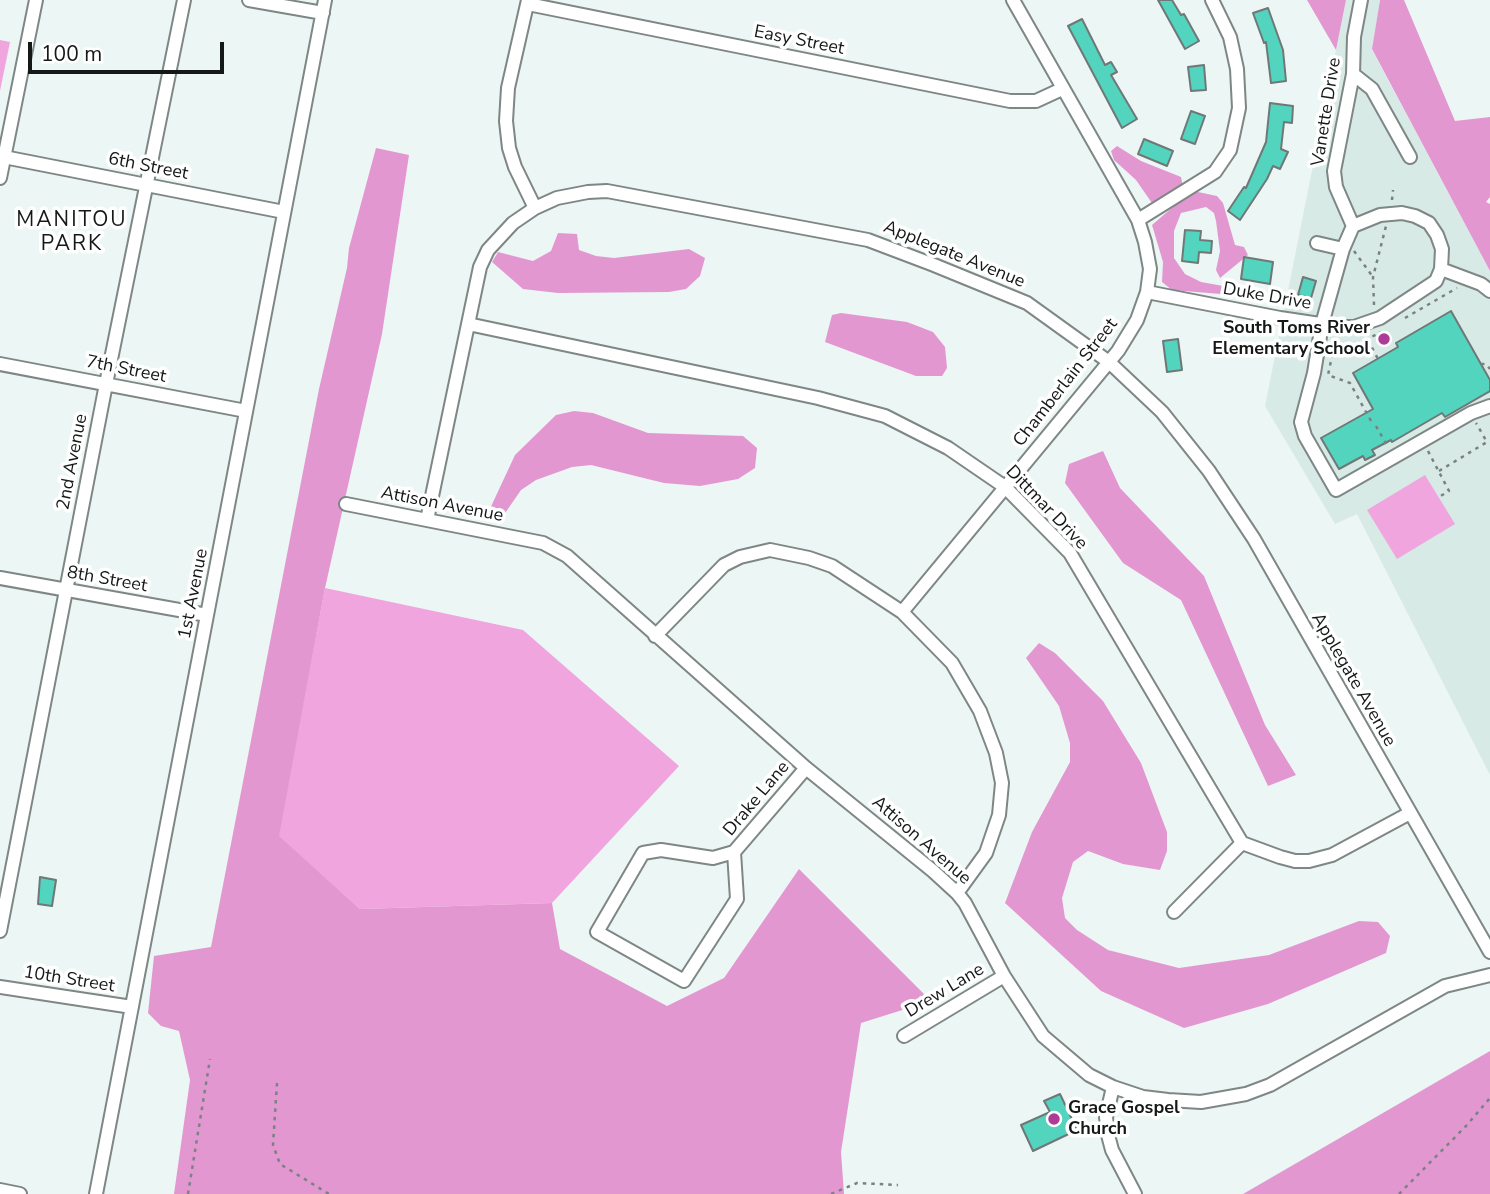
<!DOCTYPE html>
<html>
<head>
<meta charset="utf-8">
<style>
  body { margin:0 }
  #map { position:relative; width:1490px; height:1194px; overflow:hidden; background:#ecf6f4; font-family:"Nunito Sans",sans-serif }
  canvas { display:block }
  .scale { position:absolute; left:28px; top:42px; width:196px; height:32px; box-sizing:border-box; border:4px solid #141817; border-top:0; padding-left:9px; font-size:21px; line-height:24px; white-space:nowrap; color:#141817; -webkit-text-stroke:5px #fff; paint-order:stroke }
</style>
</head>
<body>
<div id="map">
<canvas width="1490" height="1194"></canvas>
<div class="scale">100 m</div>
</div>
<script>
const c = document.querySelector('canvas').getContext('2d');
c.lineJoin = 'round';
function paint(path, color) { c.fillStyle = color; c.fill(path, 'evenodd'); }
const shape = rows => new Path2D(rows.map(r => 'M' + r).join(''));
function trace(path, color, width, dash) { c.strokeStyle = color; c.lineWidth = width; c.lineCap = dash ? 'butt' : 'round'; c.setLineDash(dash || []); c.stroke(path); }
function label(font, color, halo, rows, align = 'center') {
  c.font = font + ' "Nunito Sans",sans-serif'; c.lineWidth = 7; c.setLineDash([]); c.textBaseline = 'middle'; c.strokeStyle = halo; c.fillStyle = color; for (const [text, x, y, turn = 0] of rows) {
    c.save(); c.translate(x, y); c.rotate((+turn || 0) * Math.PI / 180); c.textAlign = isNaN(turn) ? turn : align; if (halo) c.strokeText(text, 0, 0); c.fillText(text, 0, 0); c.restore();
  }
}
paint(shape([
  [1346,0,1380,0,1372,50,1490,271,1490,775,1357,514,1335,524,1265,406]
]), '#d7eae6');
paint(shape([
  [0,40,10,42,0,91],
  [1425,475,1455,524,1397,559,1367,510],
  [325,588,523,630,679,766,552,903,360,909,278,836]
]), '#f0a5de');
paint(shape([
  [1307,0,1346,0,1336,50],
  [1380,0,1404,0,1455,121,1490,117,1490,197,1486,202,1490,204,1490,271,1372,49],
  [1117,146,1141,161,1181,177,1183,187,1154,206,1136,180,1114,160,1111,151],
  [376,148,409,155,382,334,325,588,279,836,360,909,552,903,560,949,667,1006,724,978,799,869,931,1001,861,1023,841,1152,844,1194,174,1194,190,1080,179,1031,161,1026,148,1013,154,956,211,947,319,389,347,268,349,248],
  [1198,192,1217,196,1223,203,1235,245,1244,247,1248,255,1220,278,1216,270,1220,251,1216,221,1214,213,1206,207,1181,213,1174,231,1174,258,1185,274,1201,282,1229,287,1233,295,1172,290,1162,282,1163,262,1152,225,1188,194],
  [558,233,577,234,579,250,596,256,614,258,689,249,705,258,700,276,686,289,669,292,558,293,523,289,492,262,498,252,533,261,551,251],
  [841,313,907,322,933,332,945,347,947,368,942,376,916,376,825,342,832,315],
  [574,411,593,413,648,433,743,436,757,448,755,468,738,479,700,486,664,483,591,465,572,467,536,480,521,490,501,519,488,513,515,455,556,415],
  [1103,451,1120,488,1204,576,1265,725,1296,775,1268,786,1181,600,1123,563,1065,483,1069,464],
  [1039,643,1055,653,1103,701,1141,763,1167,832,1167,851,1160,870,1123,864,1088,851,1073,862,1062,898,1065,918,1077,930,1108,950,1179,968,1269,955,1359,921,1378,922,1390,936,1386,953,1268,1004,1184,1028,1101,991,1005,903,1032,832,1070,762,1070,743,1059,706,1026,658],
  [1490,1051,1490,1194,1243,1194]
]), '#e397d1');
const building = shape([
  [1158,0,1172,0,1181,15,1184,14,1199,41,1185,49,1158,0],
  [1268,8,1283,50,1286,81,1271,83,1266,42,1264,43,1253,13,1268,8],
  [1082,19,1105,65,1111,62,1117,72,1111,75,1137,119,1122,128,1068,26,1082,19],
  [1204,65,1206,90,1191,91,1188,67,1204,65],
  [1270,103,1293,106,1292,123,1284,122,1281,149,1288,152,1280,169,1273,166,1267,179,1240,220,1228,211,1244,187,1246,188,1266,142,1270,103],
  [1191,111,1205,116,1195,144,1181,139,1191,111],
  [1144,139,1173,151,1167,166,1138,154,1144,139],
  [1185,230,1201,231,1200,240,1212,241,1211,253,1199,252,1198,263,1182,261,1185,230],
  [1244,257,1273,262,1270,284,1241,279,1244,257],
  [1303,277,1316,281,1311,298,1298,295,1303,277],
  [1451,311,1490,380,1490,391,1445,417,1442,413,1392,442,1391,440,1372,450,1375,455,1365,460,1363,456,1339,469,1321,438,1373,409,1353,373,1398,347,1396,343,1451,311],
  [1178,339,1182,370,1167,372,1163,341,1178,339],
  [40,877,56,880,52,906,38,904,40,877],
  [1060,1094,1077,1130,1033,1151,1021,1125,1050,1112,1044,1101,1060,1094]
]);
paint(building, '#52d4bf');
trace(building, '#6f7876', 2);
const minor = shape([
  [249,0,323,13],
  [528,0,508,88,506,121,509,148,515,167,535,208],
  [528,4,1010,101,1036,101,1062,89],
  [1353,74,1372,89,1410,157],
  [4,157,284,212],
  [0,178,36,0],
  [1138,220,1215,172,1230,150,1239,108,1237,69,1230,37,1212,0],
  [1353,226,1343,249,1322,324,1314,373,1301,422,1305,436,1336,490,1471,413,1490,406],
  [1353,226,1336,187,1334,171,1353,74,1354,37,1361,0],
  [1317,243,1343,249],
  [1441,269,1481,284,1490,291],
  [1147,292,1280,318,1340,327,1354,327,1380,318,1436,281,1441,269,1442,249,1437,235,1429,223,1415,216,1402,213,1380,215,1353,226],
  [468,324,818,398,885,416,948,448,1005,487,1070,553,1242,843,1280,857,1295,861,1309,861,1332,855,1410,813],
  [0,364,246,411],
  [346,504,543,543,567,556,806,768,933,871,957,893,965,903,1004,976,1043,1036,1089,1075,1113,1087,1143,1097,1168,1100,1201,1102,1246,1094,1270,1085,1445,986,1490,975],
  [427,520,480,267,488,250,513,223,535,208,557,198,588,192,607,191,868,240,934,265,1027,303,1109,362,1162,412,1209,471,1254,539,1490,952],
  [0,578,207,615],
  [902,612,1118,351,1137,320,1147,292,1150,269,1145,242,1138,220,1013,0],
  [655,636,724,565,740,557,770,550,809,558,832,566,902,612,952,663,980,711,996,753,1002,783,999,815,986,853,957,893],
  [661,850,713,858,734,852,737,899,684,981,597,932,643,853,661,850],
  [734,852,806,768],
  [1174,912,1242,843],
  [0,931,106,384,184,0],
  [0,987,132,1007],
  [904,1036,1004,976],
  [1113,1087,1106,1117,1108,1135,1112,1150,1135,1194],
  [0,1190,20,1194],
  [96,1194,325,0]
]);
trace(minor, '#7e8785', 16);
trace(shape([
  [1392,200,1393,190],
  [1354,251,1373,277],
  [1374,305,1373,277,1386,226],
  [1405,318,1457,288],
  [1368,340,1378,359],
  [1481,364,1486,364,1490,369],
  [1371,421,1350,383,1328,375,1334,347,1356,345,1381,332],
  [1376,426,1388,447],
  [1428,451,1449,491,1439,497],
  [1439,471,1487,442,1476,423],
  [277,1083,273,1145,280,1164,329,1194],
  [188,1194,210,1059],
  [831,1194,857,1183,898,1185],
  [1399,1194,1466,1126,1490,1098]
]), '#7b8281', 2.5, [3.5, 5]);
trace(minor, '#fff', 12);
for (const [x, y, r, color] of [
  [1384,339,7,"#ad3c99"],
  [1054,1119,7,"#ad3c99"]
]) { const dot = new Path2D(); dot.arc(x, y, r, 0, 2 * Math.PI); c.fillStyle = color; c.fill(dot); trace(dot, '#fff', 2.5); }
label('18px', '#141817', '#fff', [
  ["Easy Street",799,41,11],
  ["Vanette Drive",1327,112,-81],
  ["6th Street",148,167,11],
  ["Applegate Avenue",954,255,22],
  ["Duke Drive",1267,297,10],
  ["7th Street",126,370,11],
  ["Chamberlain Street",1066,383,-52],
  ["2nd Avenue",73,462,-79],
  ["Attison Avenue",442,505,11],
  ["Dittmar Drive",1046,508,46],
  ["8th Street",107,580,10],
  ["1st Avenue",194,594,-79],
  ["Applegate Avenue",1353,680,60],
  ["Drake Lane",757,799,-50],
  ["Attison Avenue",921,841,41],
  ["10th Street",69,980,9],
  ["Drew Lane",945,991,-31]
]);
label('bold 18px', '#141817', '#fff', [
  ["South Toms River",1370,329],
  ["Elementary School",1370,350],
  ["Grace Gospel",1068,1109,"left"],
  ["Church",1068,1130,"left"]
], 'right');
c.letterSpacing = '2px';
label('21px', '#141817', '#fff', [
  ["MANITOU",72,221],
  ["PARK",72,245]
]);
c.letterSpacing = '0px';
</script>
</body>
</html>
